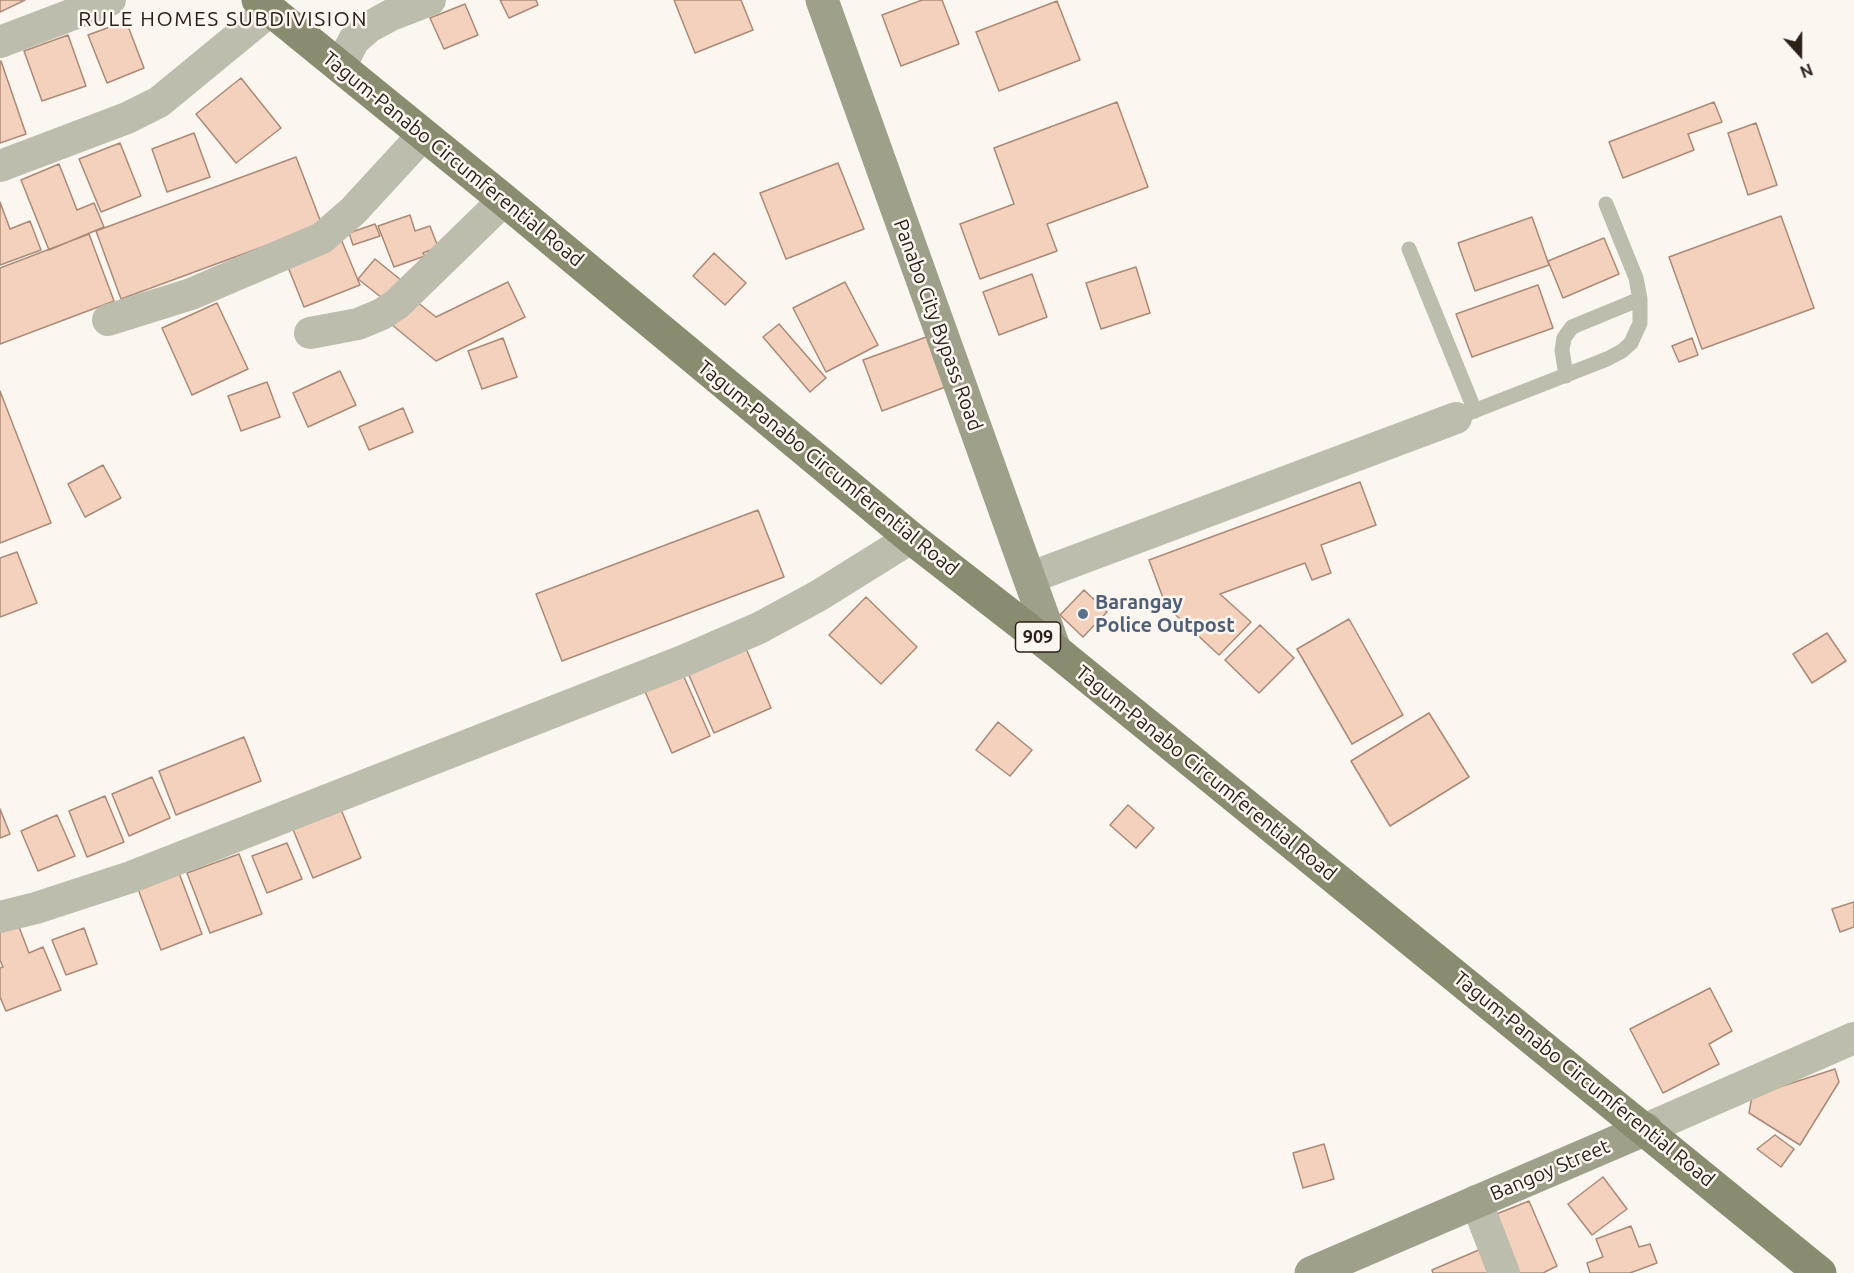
<!DOCTYPE html>
<html>
<head>
<meta charset="utf-8">
<style>
  body { margin:0 }
  #map { position:relative; width:1854px; height:1273px; overflow:hidden; background:#fcf6f1; font-family:Ubuntu,sans-serif }
  canvas { display:block }
  .north { position:absolute; left:1770px; top:24px; width:60px; height:60px; -webkit-text-stroke:4px #fcf6f1; paint-order:stroke; rotate:159deg; font-size:16px; font-weight:700; line-height:24px; text-align:center; color:#2c2118 }
  .north::after { content:''; display:block; margin:auto; width:21px; height:27px; background:#2c2118; clip-path:polygon(50% 0,100% 100%,50% 72%,0 100%) }
</style>
</head>
<body>
<div id="map">
<canvas width="1854" height="1273"></canvas>
<div class="north">N</div>
</div>
<script>
const c = document.querySelector('canvas').getContext('2d');
c.lineJoin = 'round';
function paint(path, color) { c.fillStyle = color; c.fill(path, 'evenodd'); }
const shape = rows => new Path2D(rows.map(r => 'M' + r).join(''));
function trace(path, color, width, dash) { c.strokeStyle = color; c.lineWidth = width; c.lineCap = dash ? 'butt' : 'round'; c.setLineDash(dash || []); c.stroke(path); }
function label(font, color, halo, rows, align = 'center') {
  c.font = font + ' Ubuntu,sans-serif'; c.lineWidth = 5; c.setLineDash([]); c.textBaseline = 'middle'; c.strokeStyle = halo; c.fillStyle = color; for (const [text, x, y, turn = 0] of rows) {
    c.save(); c.translate(x, y); c.rotate((+turn || 0) * Math.PI / 180); c.textAlign = isNaN(turn) ? turn : align; if (halo) c.strokeText(text, 0, 0); c.fillText(text, 0, 0); c.restore();
  }
}
const building = shape([
  [0,0,25,0,0,12,0,0],
  [500,0,536,0,538,5,509,18,500,0],
  [674,0,741,0,753,30,695,53,674,0],
  [922,0,942,0,959,44,901,66,882,15,922,0],
  [1057,1,1080,60,999,91,976,32,1057,1],
  [465,4,478,35,444,49,430,18,465,4],
  [126,21,144,68,107,83,88,35,126,21],
  [68,35,86,86,42,101,24,51,68,35],
  [1,61,26,134,0,143,0,62,1,61],
  [241,78,281,128,236,163,196,114,241,78],
  [1117,102,1148,187,1047,224,1057,251,980,279,960,224,1014,204,994,148,1117,102],
  [1714,102,1722,122,1688,134,1694,150,1623,178,1609,142,1714,102],
  [1756,123,1777,185,1748,195,1728,133,1756,123],
  [194,133,210,177,167,192,152,149,194,133],
  [120,143,141,196,101,212,79,159,120,143],
  [296,157,322,225,121,299,96,231,296,157],
  [838,163,864,229,786,259,760,193,838,163],
  [59,164,77,210,94,203,104,227,49,250,21,180,59,164],
  [0,202,10,229,30,221,41,250,0,265,0,202],
  [410,215,415,231,430,226,438,247,423,253,425,256,394,267,378,226,410,215],
  [1781,216,1814,308,1702,349,1669,257,1781,216],
  [1532,217,1549,265,1475,291,1458,243,1532,217],
  [375,224,380,236,353,245,349,233,375,224],
  [89,234,114,301,0,344,0,268,89,234],
  [1604,238,1619,274,1563,298,1548,261,1604,238],
  [341,239,360,285,304,307,286,262,341,239],
  [714,253,746,283,725,305,693,276,714,253],
  [375,259,402,281,386,301,358,279,375,259],
  [1136,267,1150,313,1101,329,1086,283,1136,267],
  [1032,274,1047,317,999,335,983,292,1032,274],
  [508,282,525,317,436,361,391,324,412,298,436,317,508,282],
  [845,282,878,345,826,372,793,308,845,282],
  [1538,285,1553,328,1472,357,1456,314,1538,285],
  [217,303,248,369,192,395,162,328,217,303],
  [779,324,826,378,810,392,763,337,779,324],
  [929,336,948,386,882,411,863,360,929,336],
  [503,338,517,377,482,389,468,351,503,338],
  [1692,338,1698,355,1679,362,1672,346,1692,338],
  [340,371,356,405,308,427,293,393,340,371],
  [267,382,280,417,241,431,228,396,267,382],
  [0,391,51,523,0,543,0,391],
  [403,408,413,432,369,450,359,427,403,408],
  [103,465,121,498,85,517,68,484,103,465],
  [1360,482,1376,525,1321,545,1331,573,1312,580,1305,563,1220,594,1251,622,1219,655,1166,606,1149,560,1360,482],
  [758,510,784,577,562,661,536,594,758,510],
  [17,552,37,603,0,617,0,558,17,552],
  [1084,590,1107,612,1083,637,1060,615,1084,590],
  [866,597,917,647,881,684,829,635,866,597],
  [1349,619,1403,715,1352,744,1297,649,1349,619],
  [1260,625,1294,658,1259,693,1225,660,1260,625],
  [1827,633,1846,661,1812,683,1793,654,1827,633],
  [743,641,771,708,714,733,685,666,743,641],
  [681,670,710,736,672,753,643,687,681,670],
  [1429,713,1469,777,1390,826,1351,761,1429,713],
  [998,722,1032,750,1010,776,976,750,998,722],
  [244,737,261,781,176,815,159,771,244,737],
  [152,777,170,818,129,836,112,794,152,777],
  [105,796,124,842,87,857,69,811,105,796],
  [1128,805,1154,828,1136,848,1110,825,1128,805],
  [340,807,361,858,313,878,292,827,340,807],
  [0,809,10,834,0,838,0,809],
  [57,815,75,856,38,871,21,831,57,815],
  [287,843,302,879,267,893,252,856,287,843],
  [239,854,262,914,210,933,187,873,239,854],
  [179,873,202,934,161,950,138,889,179,873],
  [1854,902,1854,927,1840,932,1832,909,1854,902],
  [16,919,29,953,43,947,61,990,6,1011,0,997,0,968,3,967,0,960,0,925,16,919],
  [84,928,97,964,66,975,52,940,84,928],
  [1710,988,1732,1031,1709,1044,1719,1064,1663,1093,1630,1029,1710,988],
  [1835,1069,1839,1082,1800,1145,1749,1113,1752,1096,1835,1069],
  [1775,1135,1794,1149,1781,1167,1757,1149,1775,1135],
  [1324,1144,1334,1179,1303,1188,1293,1153,1324,1144],
  [1603,1177,1627,1209,1592,1235,1568,1204,1603,1177],
  [1529,1201,1557,1266,1543,1273,1518,1273,1494,1215,1529,1201],
  [1631,1226,1639,1247,1650,1244,1657,1263,1630,1273,1590,1273,1587,1263,1603,1257,1596,1239,1631,1226],
  [1481,1249,1491,1273,1433,1273,1432,1270,1481,1249]
]);
paint(building, '#f4d1bd');
trace(building, '#aa8a77', 1.5);
trace(shape([
  [1409,249,1475,411],
  [1566,376,1562,350,1564,338,1572,327,1640,299],
  [1456,418,1607,359,1622,351,1631,343,1640,323,1640,299,1636,278,1606,204]
]), '#bcbdad', 15);
trace(shape([
  [0,42,110,0],
  [340,67,354,40,369,27,391,15,430,0],
  [0,166,127,118,159,102,271,10],
  [108,320,191,294,322,238,353,211,423,135],
  [310,333,358,324,382,314,397,304,504,200],
  [1029,578,1456,418],
  [0,917,36,908,131,877,683,661,759,628,818,596,911,538],
  [1646,1129,1854,1038],
  [1476,1201,1504,1273]
]), '#bcbdad', 32);
trace(shape([
  [822,0,1055,650],
  [1311,1273,1646,1129]
]), '#9fa08a', 33);
trace(shape([
  [258,0,504,200,911,538,1055,650,1820,1273]
]), '#8a8c70', 33);
for (const [x, y, r, color] of [
  [1083,614,6,"#5c6f8a"]
]) { const dot = new Path2D(); dot.arc(x, y, r, 0, 2 * Math.PI); c.fillStyle = color; c.fill(dot); trace(dot, '#fcf6f1', 2); }
for (const [x, y, w] of [
  [1038,637,45]
]) { const box = new Path2D(); box.roundRect(x - w / 2, y - 15, w, 30, 4.5); c.fillStyle = '#fcf6f1'; c.fill(box); trace(box, '#2c2118', 1.5); }
label('bold 18px', '#2c2118', null, [
  ["909",1038,637]
]);
label('20px', '#2c2118', '#fcf6f1', [
  ["Tagum-Panabo Circumferential Road",453,159,39],
  ["Panabo City Bypass Road",938,325,70],
  ["Tagum-Panabo Circumferential Road",828,468,39],
  ["Tagum-Panabo Circumferential Road",1206,773,39],
  ["Tagum-Panabo Circumferential Road",1584,1079,39],
  ["Bangoy Street",1550,1170,-23]
]);
label('bold 20px', '#4e5e75', '#fcf6f1', [
  ["Barangay",1095,602],
  ["Police Outpost",1095,625]
], 'left');
c.letterSpacing = '1.5px';
label('21px', '#2c2118', '#fcf6f1', [
  ["RULE HOMES SUBDIVISION",223,19]
]);
c.letterSpacing = '0px';
</script>
</body>
</html>
